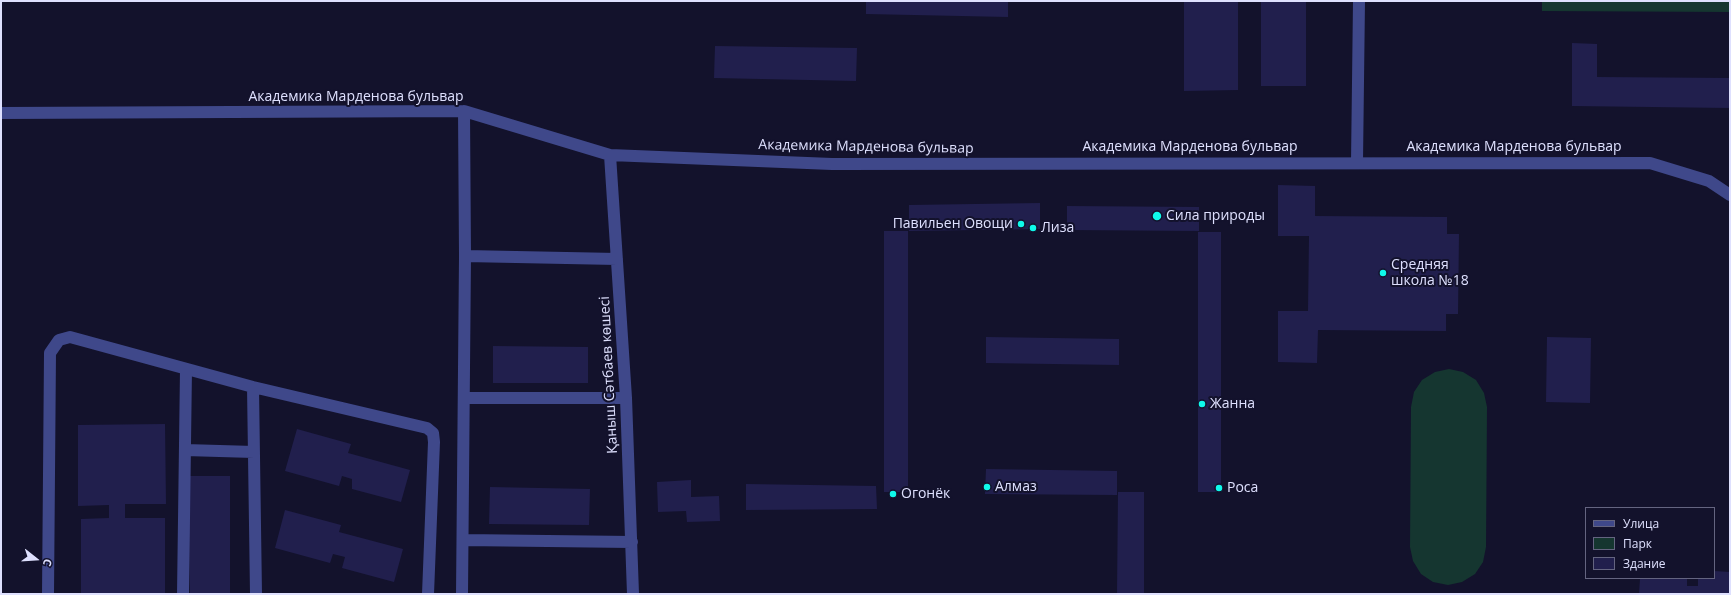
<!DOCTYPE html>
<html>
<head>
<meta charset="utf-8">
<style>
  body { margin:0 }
  #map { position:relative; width:1731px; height:595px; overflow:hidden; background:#13122c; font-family:"Open Sans",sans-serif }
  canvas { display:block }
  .frame { position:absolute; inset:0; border:2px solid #dee0fe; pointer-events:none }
  .legend { position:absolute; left:1585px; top:507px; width:130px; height:72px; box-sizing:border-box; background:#13122c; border:1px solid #646480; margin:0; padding:5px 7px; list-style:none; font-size:12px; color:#dee0fe }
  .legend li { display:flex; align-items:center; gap:8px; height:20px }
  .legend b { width:20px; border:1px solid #646480 }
  .north { position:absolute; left:16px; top:539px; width:40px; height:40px; -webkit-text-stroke:3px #13122c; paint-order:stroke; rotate:107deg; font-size:11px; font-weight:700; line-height:16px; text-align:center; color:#dee0fe }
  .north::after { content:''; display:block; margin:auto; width:14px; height:18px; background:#dee0fe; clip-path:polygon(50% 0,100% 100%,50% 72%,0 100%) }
</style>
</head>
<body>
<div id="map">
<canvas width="1731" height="595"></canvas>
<div class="frame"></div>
<ul class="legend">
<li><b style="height:5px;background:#3f488a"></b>Улица</li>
<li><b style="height:11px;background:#153630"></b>Парк</li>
<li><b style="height:11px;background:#211f4d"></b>Здание</li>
</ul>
<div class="north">С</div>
</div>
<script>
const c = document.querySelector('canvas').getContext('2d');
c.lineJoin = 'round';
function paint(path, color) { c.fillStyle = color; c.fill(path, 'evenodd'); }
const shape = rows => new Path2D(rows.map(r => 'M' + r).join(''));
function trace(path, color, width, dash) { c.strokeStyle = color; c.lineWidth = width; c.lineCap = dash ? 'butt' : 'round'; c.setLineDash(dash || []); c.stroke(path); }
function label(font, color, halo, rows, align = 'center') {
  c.font = font + ' "Open Sans",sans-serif'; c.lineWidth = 4; c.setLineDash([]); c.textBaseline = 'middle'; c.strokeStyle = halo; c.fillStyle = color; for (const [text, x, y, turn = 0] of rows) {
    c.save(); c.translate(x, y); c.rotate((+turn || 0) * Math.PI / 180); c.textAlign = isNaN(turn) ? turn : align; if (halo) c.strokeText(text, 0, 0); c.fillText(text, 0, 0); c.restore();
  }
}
paint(shape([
  [1542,1,1730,1,1730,12,1542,11],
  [1449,369,1463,372,1476,380,1484,393,1487,407,1486,547,1483,562,1475,574,1462,582,1448,585,1433,582,1421,574,1413,561,1410,547,1411,407,1414,392,1422,380,1435,372]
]), '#153630');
paint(shape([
  [866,1,1008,1,1008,17,866,14],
  [1184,1,1238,1,1238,90,1184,91],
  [1261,1,1306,1,1306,86,1261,86],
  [1572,43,1597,44,1597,77,1730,78,1730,108,1572,106],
  [715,46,857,48,856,81,714,78],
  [1278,185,1315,186,1315,216,1447,217,1447,234,1459,234,1458,314,1446,314,1446,331,1318,330,1317,363,1278,362,1278,311,1308,311,1309,236,1278,236],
  [1040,203,1040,229,909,231,909,205],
  [1067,206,1199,207,1199,231,1067,230],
  [884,231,908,231,908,492,884,492],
  [1198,232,1221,232,1221,492,1198,492],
  [986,337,1119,339,1119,365,986,363],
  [1547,337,1591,338,1590,403,1546,402],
  [493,346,588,347,588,383,493,383],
  [165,424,166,504,125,504,125,518,165,518,165,594,81,594,81,519,109,518,109,505,78,506,78,425],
  [297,429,351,444,348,453,410,470,401,502,352,489,352,479,342,476,339,486,285,471],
  [986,469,1117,471,1117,495,985,494],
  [188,476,230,476,230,594,190,594],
  [691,480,691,497,719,496,720,521,687,522,686,511,658,512,657,482],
  [746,484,876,486,877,509,746,510],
  [490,487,590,489,589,525,489,524],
  [1118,492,1144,492,1144,594,1117,594],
  [285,510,341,525,339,532,403,549,394,582,342,568,345,557,333,554,330,563,275,548],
  [1714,571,1730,572,1730,594,1639,594,1640,579,1687,578,1687,586,1698,586,1698,578,1714,578]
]), '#211f4d');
trace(shape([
  [1,113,464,111,610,155,832,164,1650,163,1709,181,1730,195],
  [610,155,626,398,633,594],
  [1357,162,1359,1],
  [465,256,617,259],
  [253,387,256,594],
  [464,398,626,398],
  [185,450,254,452],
  [463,540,632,542],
  [48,594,50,353,59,340,70,337,253,387,427,428,433,433,434,442,428,594],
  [183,594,186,369],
  [462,594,465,256,464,111]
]), '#3f488a', 12);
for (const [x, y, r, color] of [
  [1157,216,5,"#0ffaeb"],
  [1021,224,4,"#0ffaeb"],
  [1033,228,4,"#0ffaeb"],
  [1383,273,4,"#0ffaeb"],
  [1202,404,4,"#0ffaeb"],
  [987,487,4,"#0ffaeb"],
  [1219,488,4,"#0ffaeb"],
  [893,494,4,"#0ffaeb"]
]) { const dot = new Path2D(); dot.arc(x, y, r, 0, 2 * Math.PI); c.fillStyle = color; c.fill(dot); trace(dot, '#13122c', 1.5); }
label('14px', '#dee0fe', '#13122c', [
  ["Академика Марденова бульвар",356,97],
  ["Академика Марденова бульвар",866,147,1],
  ["Академика Марденова бульвар",1190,147],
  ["Академика Марденова бульвар",1514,147],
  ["Қаныш Сәтбаев көшесі",609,375,-93]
]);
label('14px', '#dee0fe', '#13122c', [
  ["Сила природы",1166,216],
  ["Павильен Овощи",1013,224,"right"],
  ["Лиза",1041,228],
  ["Средняя",1391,265],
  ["школа №18",1391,281],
  ["Жанна",1210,404],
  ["Алмаз",995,487],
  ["Роса",1227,488],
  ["Огонёк",901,494]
], 'left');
</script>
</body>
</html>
